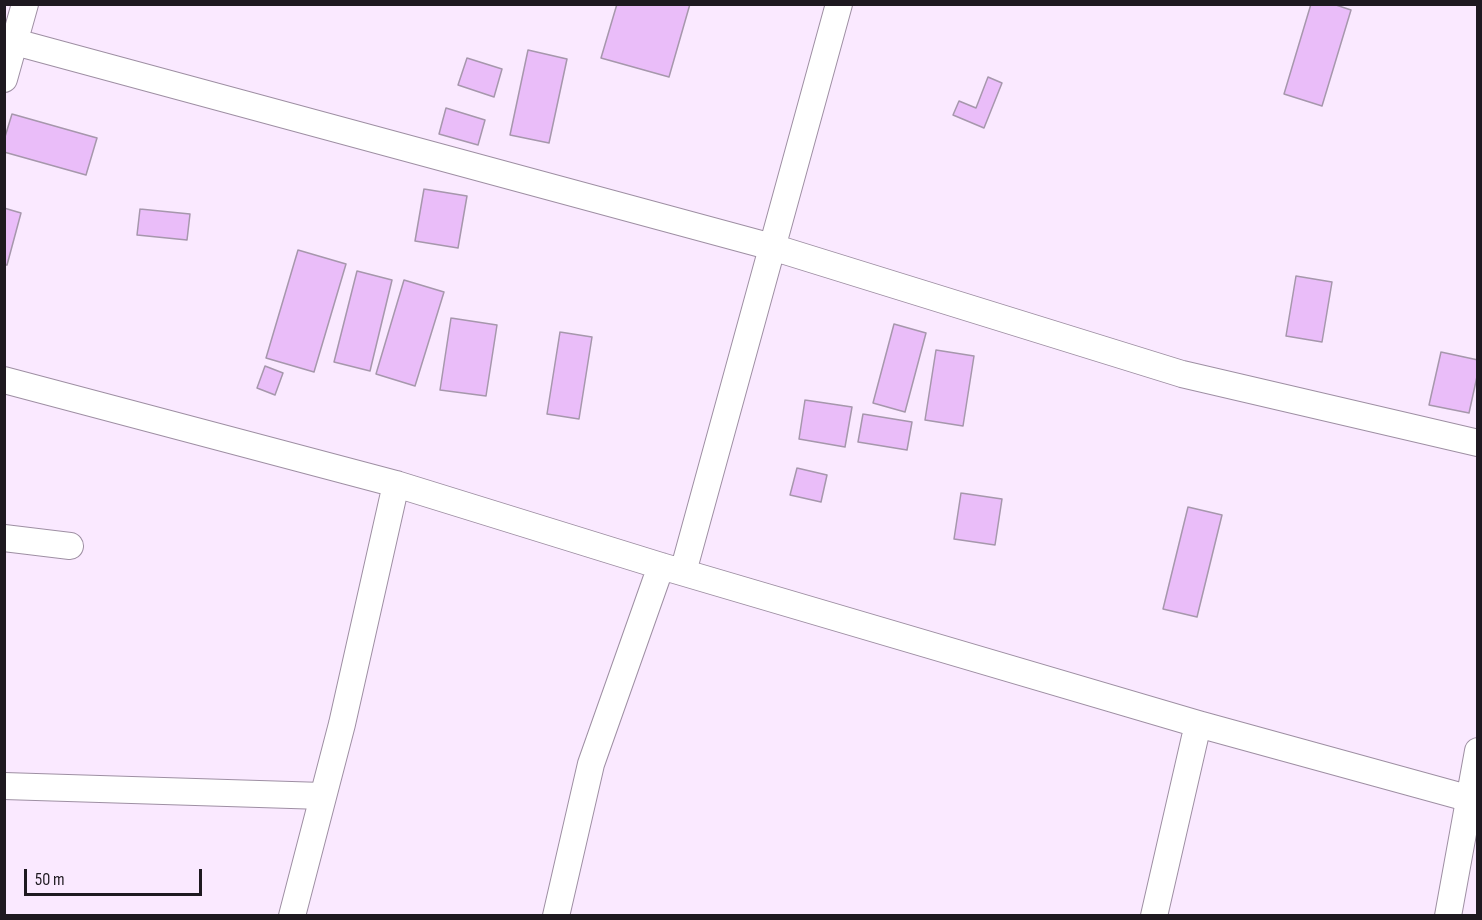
<!DOCTYPE html>
<html>
<head>
<meta charset="utf-8">
<style>
  body { margin:0 }
  #map { position:relative; width:1482px; height:920px; overflow:hidden; background:#fae9ff; font-family:"Sofia Sans Condensed",sans-serif }
  canvas { display:block }
  .frame { position:absolute; inset:0; border:6px solid #1e1920; pointer-events:none }
  .scale { position:absolute; left:24px; top:869px; width:178px; height:27px; box-sizing:border-box; border:3px solid #1e1920; border-top:0; padding-left:8px; font-size:18px; line-height:21px; white-space:nowrap; color:#1e1920; -webkit-text-stroke:4px #fae9ff; paint-order:stroke }
</style>
</head>
<body>
<div id="map">
<canvas width="1482" height="920"></canvas>
<div class="frame"></div>
<div class="scale">50 m</div>
</div>
<script>
const c = document.querySelector('canvas').getContext('2d');
c.lineJoin = 'round';
function paint(path, color) { c.fillStyle = color; c.fill(path, 'evenodd'); }
const shape = rows => new Path2D(rows.map(r => 'M' + r).join(''));
function trace(path, color, width, dash) { c.strokeStyle = color; c.lineWidth = width; c.lineCap = dash ? 'butt' : 'round'; c.setLineDash(dash || []); c.stroke(path); }
const building = shape([
  [617,4,690,4,669,77,601,58,617,4],
  [1311,4,1333,4,1351,10,1322,106,1284,94,1311,4],
  [528,50,567,59,549,143,510,135,528,50],
  [467,58,502,69,494,97,458,85,467,58],
  [988,77,1002,83,984,128,953,115,959,101,976,108,988,77],
  [446,108,485,120,478,145,439,134,446,108],
  [12,114,97,138,86,175,4,152,4,140,12,114],
  [424,189,467,196,458,248,415,241,424,189],
  [4,208,21,213,7,265,4,265,4,208],
  [140,209,190,214,187,240,137,235,140,209],
  [298,250,346,264,314,372,266,358,298,250],
  [357,271,392,280,370,371,334,362,357,271],
  [1296,276,1332,282,1322,342,1286,336,1296,276],
  [404,280,444,292,415,386,376,374,404,280],
  [451,318,497,325,486,396,440,390,451,318],
  [894,324,926,333,905,412,873,403,894,324],
  [560,332,592,337,579,419,547,414,560,332],
  [936,350,974,356,963,426,925,420,936,350],
  [1441,352,1478,360,1478,372,1469,413,1429,405,1441,352],
  [265,366,283,373,275,395,257,388,265,366],
  [805,400,852,407,845,447,799,439,805,400],
  [863,414,912,422,907,450,858,442,863,414],
  [797,468,827,475,821,502,790,495,797,468],
  [961,493,1002,499,995,545,954,539,961,493],
  [1188,507,1222,515,1197,617,1163,609,1188,507]
]);
paint(building, '#eabdf9');
trace(building, '#a697ac', 1.5);
const street = shape([
  [15,42,772,247,1182,374,1478,443],
  [4,79,25,4],
  [4,380,396,484,661,566,1198,724,1478,801],
  [4,538,70,546],
  [683,572,839,4],
  [4,786,323,796],
  [292,916,342,724,396,484],
  [556,916,591,764,661,566],
  [1154,916,1198,724],
  [1448,916,1478,751]
]);
trace(street, '#9e8fa3', 28);
trace(street, '#fff', 26);
</script>
</body>
</html>
